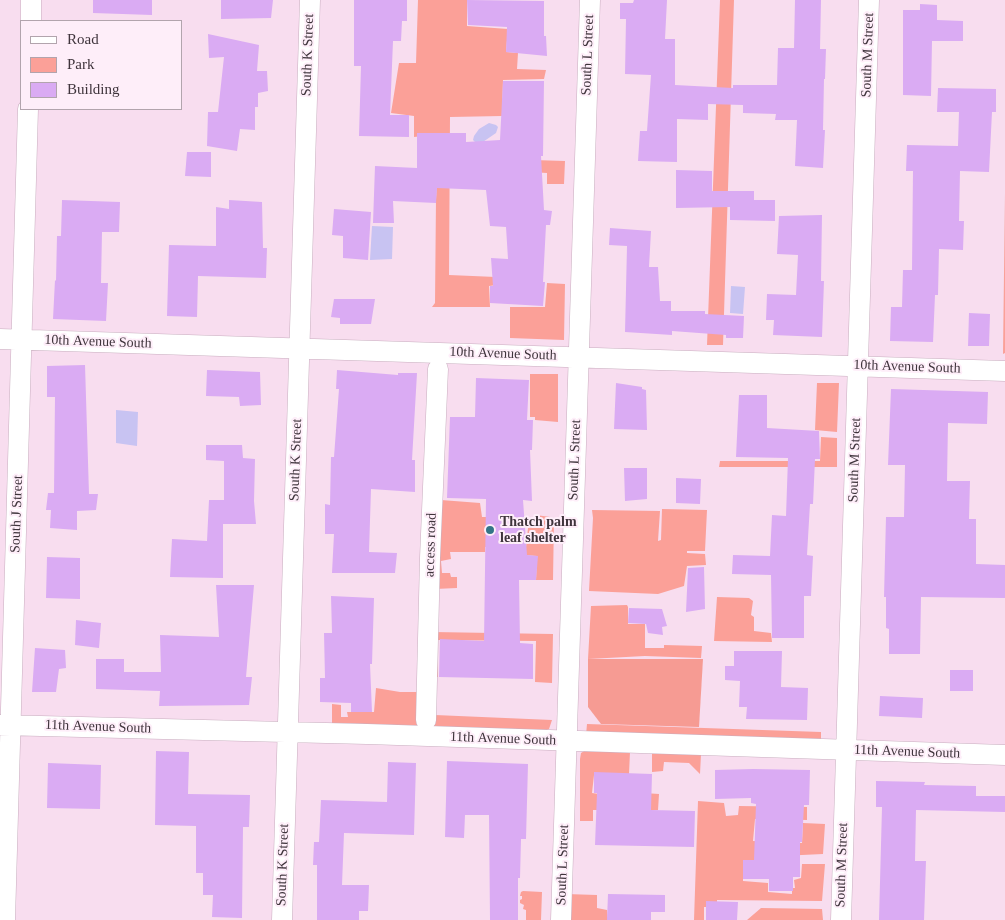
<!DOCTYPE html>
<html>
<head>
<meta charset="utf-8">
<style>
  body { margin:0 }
  #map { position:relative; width:1005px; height:920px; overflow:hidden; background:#f8ddef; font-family:Georgia,serif }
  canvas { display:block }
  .legend { position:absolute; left:20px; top:20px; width:162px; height:90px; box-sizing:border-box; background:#feeef9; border:1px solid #b2a4ad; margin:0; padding:6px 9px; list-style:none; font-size:15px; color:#3f343c }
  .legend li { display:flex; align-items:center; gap:10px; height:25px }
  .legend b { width:25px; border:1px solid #b2a4ad }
</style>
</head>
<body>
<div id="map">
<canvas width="1005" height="920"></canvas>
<ul class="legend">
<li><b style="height:6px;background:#fff"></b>Road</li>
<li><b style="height:14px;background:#fba098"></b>Park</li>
<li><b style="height:14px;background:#daabf3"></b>Building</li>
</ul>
</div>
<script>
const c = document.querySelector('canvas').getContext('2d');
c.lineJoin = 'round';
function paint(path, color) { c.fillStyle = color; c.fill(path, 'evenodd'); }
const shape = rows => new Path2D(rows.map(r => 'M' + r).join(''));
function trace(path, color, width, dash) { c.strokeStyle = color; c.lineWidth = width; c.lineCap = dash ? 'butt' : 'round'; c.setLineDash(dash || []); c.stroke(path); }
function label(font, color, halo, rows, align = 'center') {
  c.font = font + ' Georgia,serif'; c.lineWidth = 4; c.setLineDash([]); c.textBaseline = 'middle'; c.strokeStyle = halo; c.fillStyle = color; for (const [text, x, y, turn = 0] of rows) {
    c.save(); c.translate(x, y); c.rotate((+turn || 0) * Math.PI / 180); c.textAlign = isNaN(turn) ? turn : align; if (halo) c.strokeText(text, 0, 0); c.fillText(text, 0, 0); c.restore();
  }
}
paint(shape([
  [418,0,467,0,467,26,508,29,506,52,518,53,517,69,546,70,544,79,503,80,502,116,450,117,449,275,496,277,497,285,489,286,490,307,432,307,435,303,436,199,440,134,414,137,414,116,391,113,399,63,416,63],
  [720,0,734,0,723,345,707,345],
  [501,159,565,161,564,184,547,184,547,173,513,171],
  [1005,193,1005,353,1003,354],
  [547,283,565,284,564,340,510,338,510,307,545,307],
  [530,374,558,374,558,422,535,420,535,417,530,417],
  [817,383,839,383,837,432,815,430],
  [821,437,837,438,837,467,719,467,720,461,820,461],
  [441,500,480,503,482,517,499,517,526,547,528,528,535,527,536,515,550,517,554,519,553,580,536,580,537,556,495,553,495,547,485,547,485,552,450,552,451,559,441,561,442,573,450,573,451,577,457,577,457,588,435,589,433,632,553,634,552,683,535,682,536,641,438,640,438,677,435,677,435,715,552,720,549,729,545,731,332,723,332,704,341,705,341,717,348,717,347,712,374,712,376,688,400,692,419,692],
  [662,509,707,510,705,551,687,551,687,553,705,554,706,565,687,566,684,586,658,594,589,591,593,518,592,510,660,511,658,541,661,540],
  [717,597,749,598,753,601,751,615,754,617,754,631,771,633,772,642,714,641],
  [627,605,628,607,628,624,645,624,645,648,664,648,664,645,702,646,701,658,645,656,588,659,591,606],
  [587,724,821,732,821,740,586,735],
  [586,750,630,752,629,774,594,775,592,793,599,794,644,793,659,794,658,810,593,810,593,821,580,821,580,759,581,753],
  [652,751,701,754,700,774,689,763,664,762,663,771,652,772],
  [698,801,724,803,726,816,738,815,739,806,807,807,807,820,755,819,753,841,802,843,803,823,825,824,823,854,781,856,779,863,743,861,743,881,768,883,768,892,792,894,792,888,795,888,794,880,801,878,802,864,825,864,822,901,717,900,717,907,704,907,704,920,694,920],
  [523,891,542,892,541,920,526,920,526,910,523,909,524,905,520,903,520,900,522,899,522,896,520,896,521,892],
  [566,894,597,895,597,908,607,910,608,920,568,920],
  [761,908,822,909,823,920,747,920]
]), '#fba098');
paint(shape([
  [588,659,703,659,699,727,601,724,588,707]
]), '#f69b93');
paint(shape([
  [489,123,496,125,498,127,496,133,480,144,475,142,473,140,474,136,479,129],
  [372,226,393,227,392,259,370,260],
  [731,286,745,287,743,314,730,313],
  [116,410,138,412,137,446,116,443]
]), '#c8c3f2');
paint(shape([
  [93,0,152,0,152,15,93,13],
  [221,0,273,0,271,18,221,19],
  [354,0,407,0,407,21,402,21,401,41,393,41,390,115,409,115,409,137,359,136,361,66,354,66],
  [467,0,544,1,544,36,546,36,547,56,506,52,507,27,468,25],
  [634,0,667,0,665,39,675,39,675,85,733,88,733,85,777,85,778,48,794,48,795,0,821,0,820,49,826,49,825,79,824,79,823,130,825,130,823,168,795,166,797,120,775,120,776,114,743,113,743,105,708,104,708,120,677,119,677,162,638,161,640,131,647,131,651,75,625,74,626,19,620,19,620,3,633,3],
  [920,4,937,5,937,20,963,21,963,41,932,41,931,96,903,95,903,10,920,10],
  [208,34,259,45,257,71,267,71,268,91,258,93,258,107,255,107,255,130,240,129,237,151,207,146,208,112,218,112,224,57,209,58],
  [503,81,544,81,543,156,541,156,544,210,552,211,550,225,546,225,543,282,545,282,543,306,490,303,490,286,493,286,491,258,508,259,506,227,490,226,486,190,437,188,436,203,393,201,394,223,373,223,375,166,417,168,417,133,466,133,466,142,500,140],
  [938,88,996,89,996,112,992,112,989,172,960,171,959,221,964,221,963,250,939,249,938,295,935,295,933,342,890,341,891,307,902,307,903,270,912,270,913,171,906,171,907,145,958,146,959,112,937,112],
  [187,152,211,152,211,177,185,176],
  [676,170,712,171,712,191,754,191,754,200,775,200,775,221,730,220,730,207,676,208],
  [62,200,120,202,119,232,102,232,101,283,108,283,106,321,53,319,55,280,56,281,57,236,61,236],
  [229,200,262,202,263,248,267,248,266,278,198,276,197,317,167,316,169,245,216,246,216,207,229,209],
  [334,209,371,212,368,260,343,258,343,236,332,235],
  [822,215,821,281,824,281,822,337,773,335,774,320,766,320,767,294,796,295,798,255,777,254,779,216],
  [610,228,651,231,649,267,658,267,660,301,671,301,671,311,705,311,705,314,744,316,743,338,726,338,726,335,672,331,672,335,625,332,627,246,609,245],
  [334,299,375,299,371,324,340,324,340,318,331,317],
  [969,313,990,314,989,346,968,346],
  [85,365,89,494,98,494,96,510,77,511,77,530,50,528,51,510,46,510,48,493,54,493,55,397,47,397,47,366],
  [207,370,260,372,261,405,240,406,239,397,206,396],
  [337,370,398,375,398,373,417,373,412,460,415,460,415,492,371,489,369,552,397,553,395,573,332,573,334,534,325,534,325,504,330,505,331,457,334,457,339,389,336,389],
  [476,378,529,380,527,420,533,420,532,450,530,450,532,501,523,500,527,555,538,556,536,580,519,580,520,643,533,644,533,679,439,677,440,639,484,641,486,499,447,498,450,417,475,417],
  [616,383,642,387,642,389,646,390,647,430,614,429],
  [891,389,988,392,987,424,948,423,947,481,970,481,969,519,976,519,976,564,1005,565,1005,598,921,597,920,654,889,654,889,629,886,628,886,597,884,597,886,517,904,517,905,465,888,465],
  [739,395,767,395,767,428,819,431,820,459,815,459,813,504,810,504,807,555,813,556,811,596,804,596,804,638,772,638,771,575,732,574,733,555,770,556,772,515,786,516,788,458,736,457],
  [206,445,242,445,243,458,255,459,254,501,256,524,223,524,223,578,170,577,172,539,207,541,209,500,224,500,224,461,206,460],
  [624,468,647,468,647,499,625,501],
  [676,478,701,479,700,504,676,503],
  [47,557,80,558,80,599,46,598],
  [704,567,705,609,686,612,688,568],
  [216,585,254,585,246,677,252,677,249,705,159,706,160,691,96,689,96,659,124,659,124,672,161,672,160,635,219,637],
  [331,596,374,598,372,664,370,664,372,712,351,712,351,703,320,702,320,678,325,678,324,633,332,633],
  [629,608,662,609,667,626,662,627,663,635,648,633,646,624,628,623],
  [76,620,101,623,99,648,75,645],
  [35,648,65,650,66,668,59,669,56,692,32,692],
  [734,651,782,651,781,687,808,688,807,720,746,719,747,707,739,707,740,681,725,680,725,666,734,666],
  [950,670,973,670,973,691,950,691],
  [880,696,923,698,922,718,879,716],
  [156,751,189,752,188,794,250,795,249,827,243,827,242,918,212,917,213,895,203,895,203,873,196,873,196,826,155,825],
  [447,761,528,764,526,839,521,839,520,878,518,878,518,920,490,920,489,815,465,815,464,838,445,837],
  [388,762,416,763,414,835,344,833,342,885,369,885,368,911,359,911,359,920,317,920,317,865,313,865,314,842,319,842,321,800,387,802],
  [48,763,101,765,100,809,47,808],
  [753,769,810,770,809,805,804,805,802,842,800,842,800,877,793,877,793,891,769,891,769,879,743,879,743,860,754,860,756,804,751,803,751,798,715,799,715,770],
  [594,772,652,774,651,810,695,811,694,847,595,845,597,793,594,793],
  [876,781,925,782,924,785,976,786,976,796,1005,796,1005,812,916,810,915,861,926,861,924,920,879,920,882,807,876,807],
  [608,894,665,895,665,912,651,912,651,920,607,920],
  [706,901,738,902,737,920,706,920]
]), '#daabf3');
const minor = shape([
  [31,21,31,0],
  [0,339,1005,371],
  [426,720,430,558,438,369],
  [0,725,367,734,1005,755],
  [5,920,28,109],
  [282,920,310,0],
  [561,920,590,0],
  [841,920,869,0]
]);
trace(minor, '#c8aebf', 21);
trace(minor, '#fff', 20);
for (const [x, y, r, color] of [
  [490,530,5,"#337587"]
]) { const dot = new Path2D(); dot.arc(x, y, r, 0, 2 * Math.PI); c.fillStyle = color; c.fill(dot); trace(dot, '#feeef9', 2); }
label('14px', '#3f343c', '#feeef9', [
  ["South K Street",308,55,-88],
  ["South L Street",588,55,-88],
  ["South M Street",868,55,-88],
  ["10th Avenue South",98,342,2],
  ["10th Avenue South",503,354,2],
  ["10th Avenue South",907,367,2],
  ["South K Street",296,460,-88],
  ["South L Street",575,460,-88],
  ["South M Street",855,460,-88],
  ["South J Street",17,514,-88],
  ["access road",431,545,-88],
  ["11th Avenue South",98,727,2],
  ["11th Avenue South",503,739,2],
  ["11th Avenue South",907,752,2],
  ["South K Street",283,865,-88],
  ["South L Street",563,865,-88],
  ["South M Street",842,865,-88]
]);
label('bold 14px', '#3f343c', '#feeef9', [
  ["Thatch palm",500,522],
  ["leaf shelter",500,538]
], 'left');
</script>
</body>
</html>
